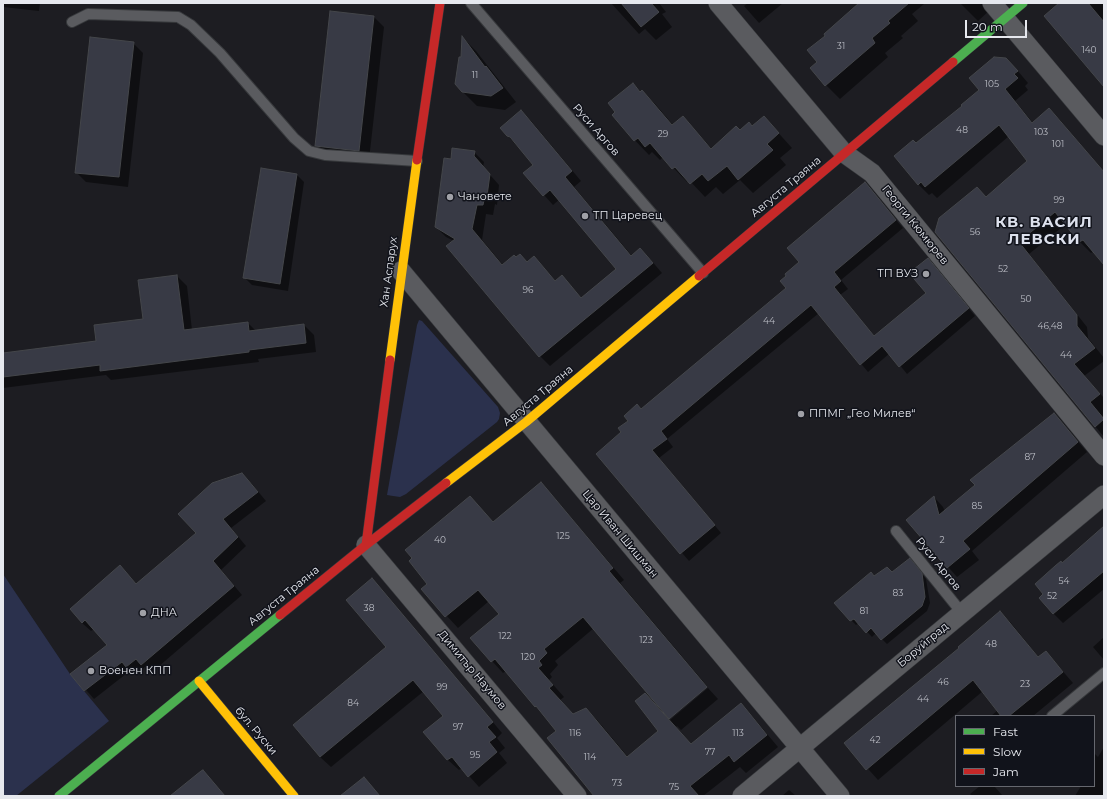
<!DOCTYPE html>
<html>
<head>
<meta charset="utf-8">
<style>
  body { margin:0 }
  #map { position:relative; width:1107px; height:799px; overflow:hidden; background:#1d1d22; font-family:Montserrat,sans-serif }
  canvas { display:block }
  .frame { position:absolute; inset:0; border:4px solid #e6e8ee; pointer-events:none }
  .legend { position:absolute; left:955px; top:715px; width:140px; height:72px; box-sizing:border-box; background:#11131b; border:1px solid #66686f; margin:0; padding:5px 7px; list-style:none; font-size:12px; color:#e6e8ee }
  .legend li { display:flex; align-items:center; gap:8px; height:20px }
  .legend b { width:20px; border:1px solid #66686f }
  .scale { position:absolute; left:965px; top:20px; width:62px; height:18px; box-sizing:border-box; border:2px solid #e6e8ee; border-top:0; padding-left:5px; font-size:12px; line-height:14px; white-space:nowrap; color:#e6e8ee; -webkit-text-stroke:3px #11131b; paint-order:stroke }
</style>
</head>
<body>
<div id="map">
<canvas width="1107" height="799"></canvas>
<div class="frame"></div>
<ul class="legend">
<li><b style="height:5px;background:#4caf50"></b>Fast</li>
<li><b style="height:5px;background:#ffc107"></b>Slow</li>
<li><b style="height:5px;background:#c62828"></b>Jam</li>
</ul>
<div class="scale">20 m</div>
</div>
<script>
const c = document.querySelector('canvas').getContext('2d');
c.lineJoin = 'round';
function paint(path, color) { c.fillStyle = color; c.fill(path, 'evenodd'); }
const shape = rows => new Path2D(rows.map(r => 'M' + r).join(''));
function trace(path, color, width, dash) { c.strokeStyle = color; c.lineWidth = width; c.lineCap = dash ? 'butt' : 'round'; c.setLineDash(dash || []); c.stroke(path); }
function label(font, color, halo, rows, align = 'center') {
  c.font = font + ' Montserrat,sans-serif'; c.lineWidth = 3; c.setLineDash([]); c.textBaseline = 'middle'; c.strokeStyle = halo; c.fillStyle = color; for (const [text, x, y, turn = 0] of rows) {
    c.save(); c.translate(x, y); c.rotate((+turn || 0) * Math.PI / 180); c.textAlign = isNaN(turn) ? turn : align; if (halo) c.strokeText(text, 0, 0); c.fillText(text, 0, 0); c.restore();
  }
}
paint(shape([
  [419,320,422,321,498,407,500,413,499,419,497,422,406,494,400,497,393,496,387,495,417,325],
  [3,574,70,674,109,721,16,796,3,796]
]), '#2b314d');
paint(shape([
  [3,3,40,3,39,11,3,7],
  [611,3,659,3,666,12,662,14,672,27,656,40,645,29,639,34],
  [748,3,783,3,759,23,744,6],
  [859,3,924,4,912,14,918,21,901,36,903,38,885,53,888,57,840,99,826,85,818,62,826,36,859,4],
  [960,3,984,3,990,10,978,21],
  [1060,3,1104,3,1104,85],
  [374,17,384,27,369,160,326,155,316,145],
  [463,38,476,51,516,102,505,110,477,106,462,91],
  [133,43,143,53,128,187,86,182,76,172],
  [1017,70,1028,83,1025,86,1028,90,1015,101,1033,123,1049,109,1060,120,1104,173,1104,264,1094,251,1091,253,1080,242,1066,224,1029,254,1087,327,1088,338,1104,358,1104,361,1084,376,1104,398,1104,437,936,232,987,198,1028,161,1009,136,937,198,932,193,929,195,918,184,916,144],
  [633,84,641,92,642,91,656,105,673,125,683,117,712,149,740,131,752,127,764,117,792,148,780,158,786,165,753,193,740,180,723,194,716,187,705,197,689,180,687,182,663,157,660,160,652,152,649,155,627,132,613,116],
  [521,112,531,121,581,181,574,187,632,256,650,259,662,273,550,366,540,356,448,246,454,241,446,237,436,227,452,160,474,152,484,162,483,167,499,185,497,205,495,204,493,215,486,214,482,240,503,265,528,263,534,257,556,282,562,277,582,299,618,269,560,199,553,205,544,195,534,165,508,136],
  [297,175,304,182,288,291,252,285,245,278],
  [865,184,903,228,841,280,848,289,840,295,875,337,927,293,935,267,975,316,907,374,890,353,868,372,819,313,667,439,673,447,659,458,721,533,689,561,597,454,622,432,637,405,642,410,787,288,800,262],
  [177,276,187,286,192,330,248,323,256,331,304,325,314,335,316,352,258,359,259,362,111,380,106,375,3,388,3,354,97,342,144,320],
  [1054,414,1087,452,972,551,979,560,957,577,907,520,934,497,943,507,945,512,976,485],
  [251,483,266,501,231,528,246,546,221,570,242,595,151,673,145,667,136,675,131,670,94,699,72,674,109,645,94,629,91,631,82,623,120,567,137,585,198,533],
  [541,483,552,495,624,580,620,583,707,686,669,718,670,720,708,688,718,699,681,730,677,726,676,727,692,745,741,704,752,716,778,747,746,773,740,767,703,796,596,796,558,731,506,671,503,673,492,661,500,614,489,601,458,628,422,589,429,584,470,498,494,523],
  [594,628,660,707,659,708,645,694,660,731,628,757,598,721,586,709,574,715,560,700,564,697,549,680,552,677,550,674,558,665,555,661],
  [1104,528,1104,589,1063,623,1053,613,1045,594,1062,564],
  [914,564,926,579,930,603,927,611,887,644,876,633,872,637,859,623,856,625,851,620,874,577,892,573],
  [372,579,382,590,502,733,497,738,505,748,499,753,507,763,479,787,462,768,459,770,448,760,425,732,445,716,424,691,331,767,320,757,294,725,387,647],
  [1000,613,1011,623,1039,658,1046,652,1073,683,1033,716,991,716,998,710,983,691,878,780,845,743,960,648],
  [1104,637,1104,660,1093,647],
  [1104,747,1104,796,1075,796,1081,786,1094,786,1094,753,1098,757],
  [980,786,994,786,1003,796,972,796,970,794],
  [789,790,796,796,782,796]
]), '#0007');
const building = shape([
  [621,3,651,3,659,12,641,27,621,3],
  [859,3,909,3,888,21,890,23,872,38,875,43,825,86,810,68,817,62,807,50,825,36,824,34,859,3],
  [1059,3,1088,3,1104,22,1104,87,1044,16,1059,3],
  [330,11,374,16,359,151,315,146,330,11],
  [462,36,485,67,486,66,503,88,491,96,462,92,455,84,459,57,461,57,462,36],
  [90,37,134,42,119,177,75,173,90,37],
  [994,57,1006,58,1018,71,1014,74,1018,78,1005,89,1032,123,1049,108,1104,172,1104,265,1083,240,1079,242,1055,212,1019,242,1077,315,1077,326,1095,348,1074,364,1100,394,1090,402,1104,419,1095,427,935,232,939,218,977,187,986,197,1027,161,999,125,925,187,921,182,918,185,894,156,913,140,916,143,962,106,961,105,979,90,969,78,994,57],
  [633,83,640,92,642,90,672,125,683,116,711,149,736,126,740,130,749,122,752,126,764,116,779,133,767,144,773,150,738,180,727,166,708,181,702,174,690,184,675,167,672,169,650,143,645,147,638,138,634,141,612,115,615,112,608,103,633,83],
  [521,110,572,171,565,177,631,256,640,248,653,263,539,357,446,246,455,239,435,227,444,158,451,159,452,148,475,151,474,156,490,174,487,196,485,195,483,205,477,205,472,229,502,265,514,255,516,257,520,254,527,262,534,256,555,281,562,275,581,298,616,269,550,190,543,196,523,173,533,165,510,137,507,136,500,128,521,110],
  [261,168,297,174,280,284,243,278,261,168],
  [865,182,896,220,834,272,841,281,834,287,874,336,926,293,909,273,928,258,969,308,899,367,882,346,860,365,811,305,661,431,667,439,652,450,715,525,680,554,596,454,621,432,618,428,628,421,624,416,637,404,641,409,786,288,780,281,786,276,785,274,799,262,787,248,865,182],
  [177,275,184,330,248,322,249,331,304,324,306,343,249,350,249,352,100,371,100,365,3,377,3,353,96,341,94,325,143,319,138,280,177,275],
  [1054,413,1078,442,963,541,970,549,947,568,906,520,934,496,939,515,975,485,970,480,1054,413],
  [242,473,258,492,223,519,238,537,213,561,234,586,141,665,136,659,126,667,122,662,84,691,70,674,107,645,85,620,82,623,70,609,120,565,136,584,196,533,178,514,212,483,242,473],
  [541,482,613,568,609,571,707,687,669,719,583,617,544,649,547,653,539,661,542,665,538,668,553,685,549,688,573,714,586,708,627,757,658,731,635,701,645,693,691,744,741,703,767,735,734,762,729,755,690,786,699,796,594,796,547,738,556,731,536,706,535,707,495,659,491,662,470,638,499,614,478,590,445,617,421,589,427,584,409,561,412,558,405,550,470,496,493,522,541,482],
  [1104,526,1104,571,1053,614,1039,598,1043,594,1035,584,1055,566,1061,561,1062,563,1104,526],
  [910,558,922,573,925,597,922,606,881,640,871,628,866,633,854,619,850,621,834,603,871,572,874,576,887,567,892,572,910,558],
  [372,578,493,722,487,727,496,737,489,742,497,752,468,777,452,757,447,760,423,732,443,716,413,680,320,757,293,725,386,647,346,600,372,578],
  [1000,611,1038,657,1046,651,1063,672,1009,716,1001,716,973,680,866,770,844,743,959,648,958,647,1000,611],
  [203,770,225,796,170,796,201,771,203,770],
  [364,777,380,796,340,796,364,777]
]);
paint(building, '#383a45');
trace(building, '#44464a', 1);
const lane = shape([
  [471,3,703,273],
  [72,22,88,14,178,17,191,25,220,53,294,138,309,151,325,155,417,161],
  [896,531,962,613],
  [1052,716,1104,673]
]);
const street = shape([
  [718,3,844,153,872,173,1104,456],
  [992,3,1104,136],
  [401,271,840,796],
  [366,545,577,796],
  [742,796,1104,495]
]);
const fast = shape([
  [953,62,1023,3],
  [59,796,280,615]
]);
const slow = shape([
  [390,360,417,160],
  [446,483,526,422,699,276],
  [199,681,294,796]
]);
const jam = shape([
  [417,160,440,3],
  [699,276,953,62],
  [366,545,390,360],
  [280,615,366,545,446,483]
]);
trace(lane, '#37393c', 12);
trace(street, '#37393c', 20);
trace(fast, '#37393c', 10);
trace(slow, '#37393c', 10);
trace(jam, '#37393c', 10);
trace(lane, '#5a5b5f', 10);
trace(street, '#5a5b5f', 19);
trace(fast, '#4caf50', 9);
trace(slow, '#ffc107', 9);
trace(jam, '#c62828', 9);
for (const [x, y, r, color] of [
  [450,197,4,"#a0a1a7"],
  [585,216,4,"#a0a1a7"],
  [926,274,4,"#a0a1a7"],
  [801,414,4,"#a0a1a7"],
  [143,613,4,"#a0a1a7"],
  [91,671,4,"#a0a1a7"]
]) { const dot = new Path2D(); dot.arc(x, y, r, 0, 2 * Math.PI); c.fillStyle = color; c.fill(dot); trace(dot, '#11131b', 1.5); }
label('9px', '#babcc4', null, [
  ["31",841,46],
  ["140",1089,50],
  ["11",475,75],
  ["105",992,84],
  ["48",962,130],
  ["103",1041,132],
  ["29",663,134],
  ["101",1058,144],
  ["99",1059,200],
  ["56",975,232],
  ["52",1003,269],
  ["96",528,290],
  ["50",1026,299],
  ["44",769,321],
  ["46,48",1050,326],
  ["44",1066,355],
  ["87",1030,457],
  ["85",977,506],
  ["125",563,536],
  ["40",440,540],
  ["2",942,540],
  ["54",1064,581],
  ["83",898,593],
  ["52",1052,596],
  ["38",369,608],
  ["81",864,611],
  ["122",505,636],
  ["123",646,640],
  ["48",991,644],
  ["120",528,657],
  ["46",943,682],
  ["23",1025,684],
  ["99",442,687],
  ["44",923,699],
  ["84",353,703],
  ["97",458,727],
  ["116",575,733],
  ["113",738,733],
  ["42",875,740],
  ["77",710,752],
  ["95",475,755],
  ["114",590,757],
  ["73",617,783],
  ["75",674,787]
]);
label('11px', '#e6e8ee', '#11131b', [
  ["Руси Аргов",596,130,49],
  ["Августа Траяна",786,187,-40],
  ["Георги Кюмюрев",915,225,51],
  ["Хан Аспарух",389,272,-82],
  ["Августа Траяна",538,396,-40],
  ["Цар Иван Шишман",620,534,50],
  ["Руси Аргов",938,564,51],
  ["Августа Траяна",284,596,-39],
  ["Боруйград",923,645,-40],
  ["Димитър Наумов",472,670,50],
  ["бул. Руски",256,731,50]
]);
label('11px', '#e6e8ee', '#11131b', [
  ["Чановете",458,197],
  ["ТП Царевец",593,216],
  ["ТП ВУЗ",918,274,"right"],
  ["ППМГ „Гео Милев“",809,414],
  ["ДНА",151,613],
  ["Военен КПП",99,671]
], 'left');
c.letterSpacing = '1px';
label('bold 15px', '#dde1ed', '#11131b', [
  ["КВ. ВАСИЛ",1044,223],
  ["ЛЕВСКИ",1044,240]
]);
c.letterSpacing = '0px';
</script>
</body>
</html>
